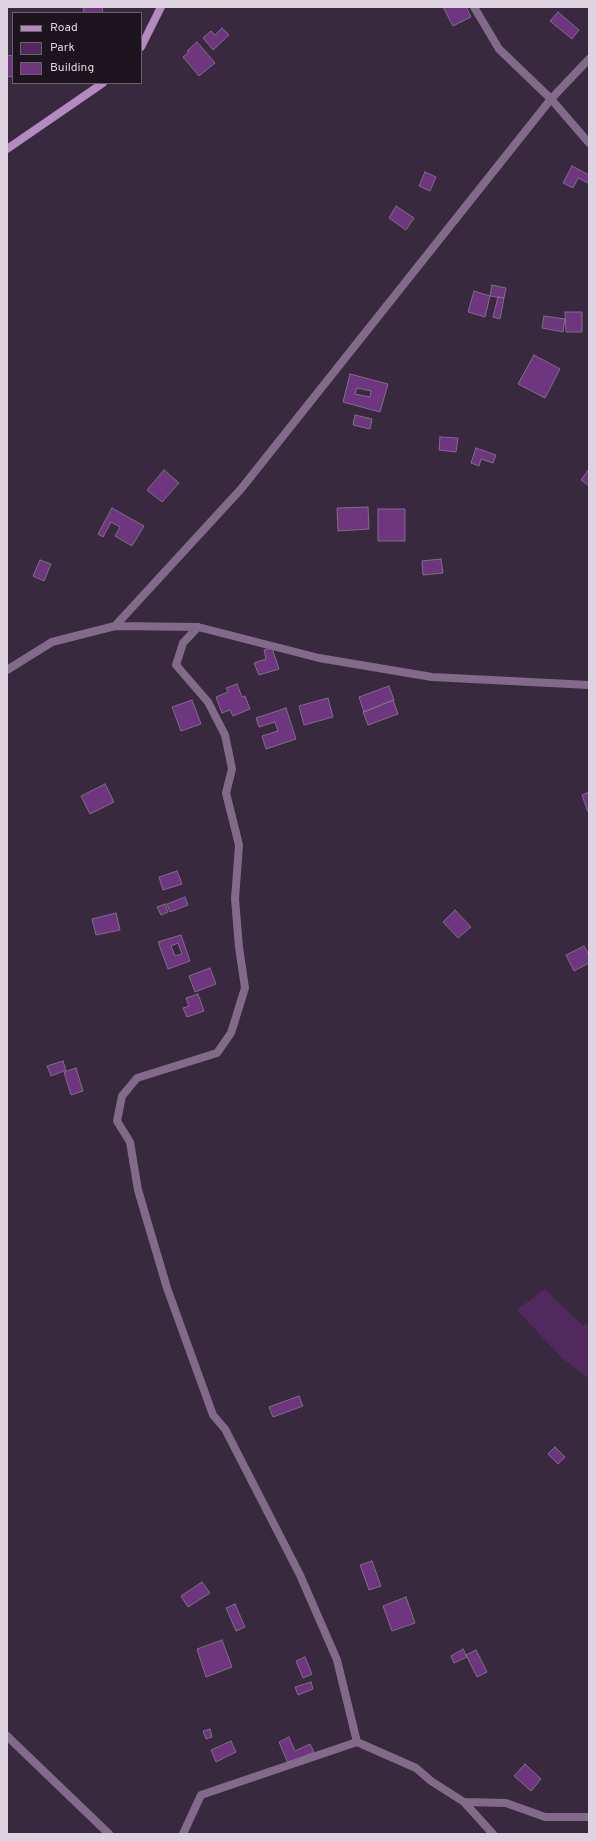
<!DOCTYPE html>
<html>
<head>
<meta charset="utf-8">
<style>
  body { margin:0 }
  #map { position:relative; width:596px; height:1841px; overflow:hidden; background:#38293e; font-family:Overpass,sans-serif }
  canvas { display:block }
  .frame { position:absolute; inset:0; border:8px solid #ded4e1; pointer-events:none }
  .legend { position:absolute; left:12px; top:12px; width:130px; height:72px; box-sizing:border-box; background:#1c151e; border:1px solid #6a616c; margin:0; padding:5px 7px; list-style:none; font-size:12px; color:#ded4e1 }
  .legend li { display:flex; align-items:center; gap:8px; height:20px }
  .legend b { width:20px; border:1px solid #6a616c }
</style>
</head>
<body>
<div id="map">
<canvas width="596" height="1841"></canvas>
<div class="frame"></div>
<ul class="legend">
<li><b style="height:5px;background:#b28bbf"></b>Road</li>
<li><b style="height:11px;background:#502a5d"></b>Park</li>
<li><b style="height:11px;background:#6d367f"></b>Building</li>
</ul>
</div>
<script>
const c = document.querySelector('canvas').getContext('2d');
c.lineJoin = 'round';
function paint(path, color) { c.fillStyle = color; c.fill(path, 'evenodd'); }
const shape = rows => new Path2D(rows.map(r => 'M' + r).join(''));
function trace(path, color, width, dash) { c.strokeStyle = color; c.lineWidth = width; c.lineCap = dash ? 'butt' : 'round'; c.setLineDash(dash || []); c.stroke(path); }
paint(shape([
  [545,1289,583,1326,589,1323,589,1379,561,1357,517,1310]
]), '#502a5d');
const building = shape([
  [83,7,102,7,103,13,84,13,83,7],
  [443,7,466,7,471,17,453,26,443,7],
  [558,12,579,30,572,39,550,21,558,12],
  [222,28,229,35,213,50,203,38,211,31,215,35,222,28],
  [197,42,215,63,199,76,183,57,189,52,187,51,197,42],
  [7,55,13,56,13,77,7,76,7,55],
  [572,166,589,175,588,183,578,178,573,188,563,183,572,166],
  [425,172,436,177,430,191,419,186,425,172],
  [396,206,414,218,406,230,389,218,396,206],
  [492,285,506,288,504,298,490,296,492,285],
  [474,291,490,296,485,317,468,312,474,291],
  [498,297,504,298,500,319,493,317,498,297],
  [565,312,582,312,582,332,566,332,565,312],
  [544,316,565,319,563,332,542,328,544,316],
  [534,355,560,369,545,398,518,384,534,355],
  [350,374,388,384,380,412,343,402,350,374],
  [357,388,371,391,370,397,355,394,357,388],
  [355,415,372,419,370,429,353,425,355,415],
  [440,437,458,438,456,452,439,450,440,437],
  [476,448,496,455,493,463,481,459,479,466,471,463,476,448],
  [589,469,589,486,581,480,589,469],
  [164,470,179,483,162,502,147,490,164,470],
  [368,507,369,529,338,531,337,508,368,507],
  [112,508,144,526,132,546,115,536,120,527,111,522,103,537,98,534,112,508],
  [378,509,405,509,405,541,378,541,378,509],
  [441,559,443,573,423,575,422,561,441,559],
  [40,560,51,564,44,581,33,576,40,560],
  [272,648,279,669,259,675,254,663,266,659,264,650,272,648],
  [237,684,242,697,245,696,250,709,233,716,230,710,222,713,216,697,228,692,226,688,237,684],
  [389,686,394,700,364,712,359,697,389,686],
  [328,698,333,717,304,725,299,706,328,698],
  [192,700,201,724,181,731,172,707,192,700],
  [393,700,398,714,368,725,363,712,393,700],
  [286,708,296,739,266,749,262,736,278,731,275,722,259,727,256,718,286,708],
  [105,784,114,802,90,814,81,796,105,784],
  [589,792,589,811,588,812,582,795,589,792],
  [177,871,182,884,163,890,159,877,177,871],
  [185,897,188,905,170,912,167,904,185,897],
  [165,904,168,912,161,915,157,907,165,904],
  [455,910,471,927,458,938,443,922,455,910],
  [116,913,120,930,96,935,92,919,116,913],
  [181,935,190,961,168,969,158,942,181,935],
  [178,943,182,954,175,956,171,946,178,943],
  [584,946,589,955,589,963,574,971,566,955,584,946],
  [210,968,216,984,195,992,189,976,210,968],
  [198,994,204,1011,187,1017,183,1008,189,1006,186,998,198,994],
  [63,1061,66,1070,51,1076,47,1066,63,1061],
  [76,1068,83,1091,71,1095,64,1072,76,1068],
  [299,1396,303,1406,273,1417,269,1407,299,1396],
  [555,1447,565,1457,558,1464,548,1454,555,1447],
  [372,1561,381,1586,369,1590,360,1565,372,1561],
  [202,1582,210,1593,188,1607,181,1596,202,1582],
  [406,1597,415,1623,392,1631,383,1606,406,1597],
  [235,1604,245,1627,236,1631,226,1608,235,1604],
  [222,1640,232,1667,206,1677,197,1649,222,1640],
  [463,1649,467,1657,454,1663,451,1656,463,1649],
  [476,1650,487,1672,477,1677,466,1655,476,1650],
  [305,1657,312,1674,303,1678,296,1661,305,1657],
  [311,1682,313,1689,298,1695,295,1687,311,1682],
  [210,1729,212,1737,206,1739,203,1731,210,1729],
  [289,1737,295,1751,310,1744,314,1752,288,1763,279,1742,289,1737],
  [231,1741,236,1752,216,1762,211,1750,231,1741],
  [525,1764,541,1779,531,1791,514,1776,525,1764]
]);
paint(building, '#6d367f');
trace(building, '#7f6e86', 1);
trace(shape([
  [474,7,499,49,551,99,589,143],
  [115,626,198,627,319,658,432,677,589,685],
  [7,670,52,642,115,626,241,489,551,99,589,59],
  [7,1736,109,1834],
  [357,1742,416,1768,431,1781,464,1802,506,1803,545,1817,589,1817],
  [464,1802,493,1834],
  [183,1834,201,1795,357,1742,337,1660,300,1575,225,1429,213,1415,167,1288,138,1190,130,1142,117,1121,122,1096,137,1078,217,1053,231,1033,245,988,239,947,235,899,239,845,226,793,232,769,225,735,208,702,176,665,183,643,198,627]
]), '#836a8b', 8);
trace(shape([
  [141,47,161,7],
  [7,149,103,83]
]), '#b28bbf', 8);
</script>
</body>
</html>
